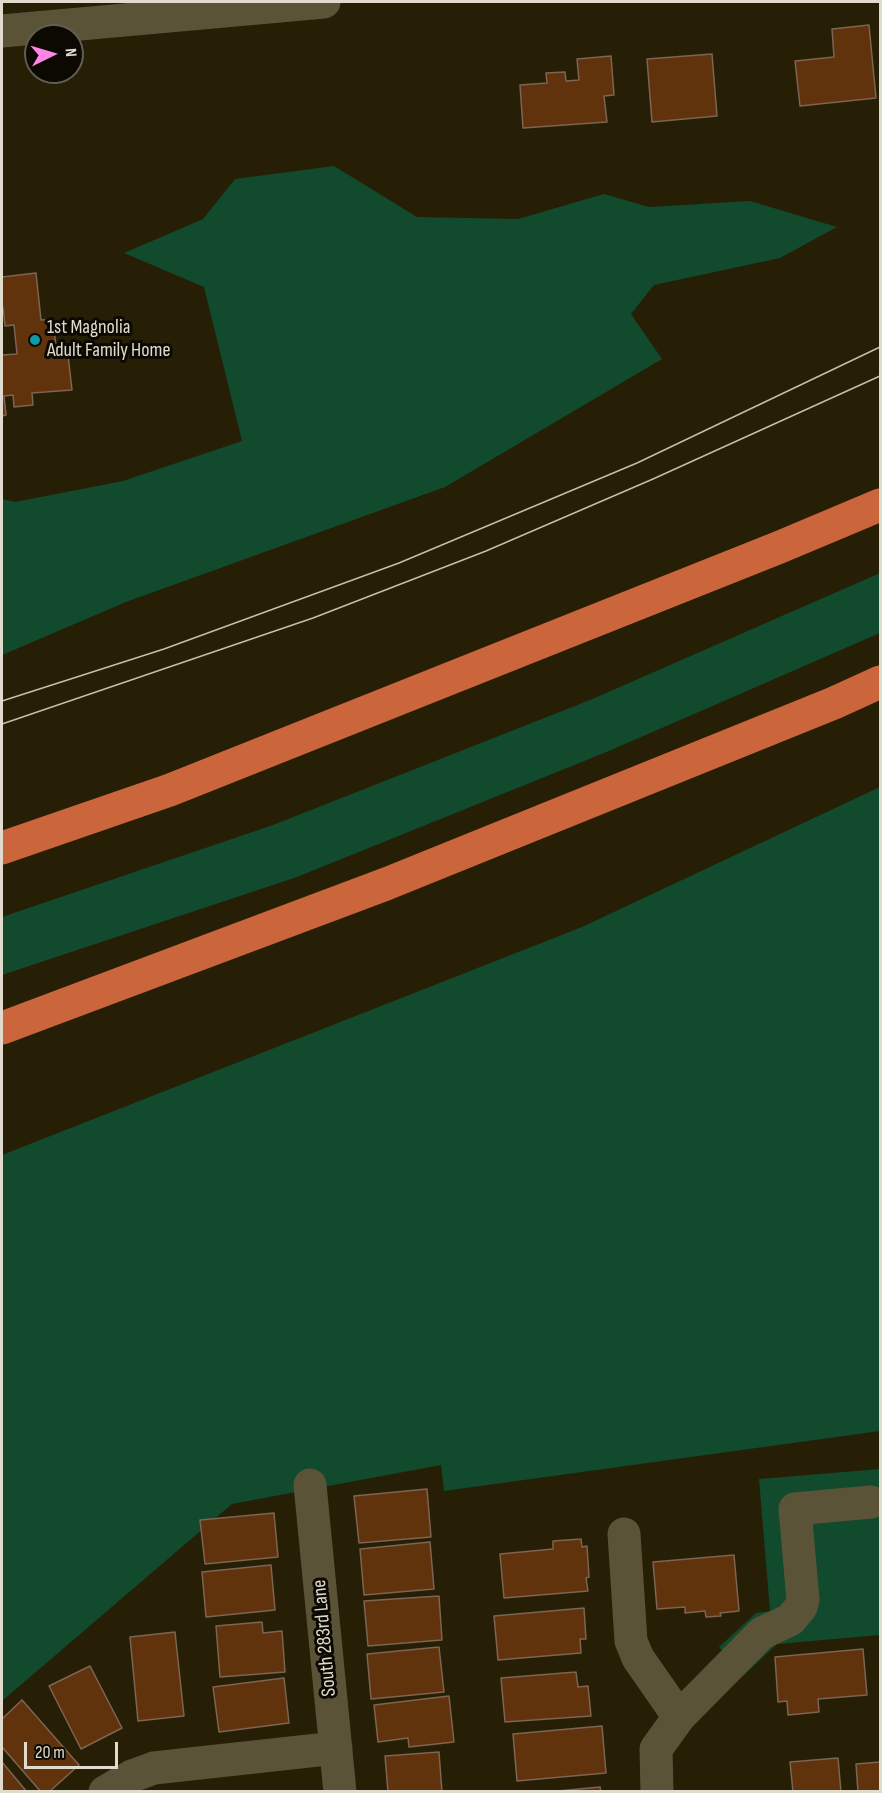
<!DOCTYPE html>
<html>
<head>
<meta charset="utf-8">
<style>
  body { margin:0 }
  #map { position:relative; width:882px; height:1793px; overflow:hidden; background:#261f05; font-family:"Sofia Sans Condensed",sans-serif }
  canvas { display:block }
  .frame { position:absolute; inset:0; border:3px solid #e0dbcc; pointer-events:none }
  .north { position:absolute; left:24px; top:24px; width:60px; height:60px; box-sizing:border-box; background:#0c0902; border:2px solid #615d53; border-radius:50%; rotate:85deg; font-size:16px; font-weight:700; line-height:24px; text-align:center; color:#e0dbcc }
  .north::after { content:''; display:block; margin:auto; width:21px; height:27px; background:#fc86e3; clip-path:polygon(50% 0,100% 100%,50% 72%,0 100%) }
  .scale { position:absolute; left:24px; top:1742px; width:94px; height:27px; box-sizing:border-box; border:3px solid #e0dbcc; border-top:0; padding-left:8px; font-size:18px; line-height:21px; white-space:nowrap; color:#e0dbcc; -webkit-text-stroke:4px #0c0902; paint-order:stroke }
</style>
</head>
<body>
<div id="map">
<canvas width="882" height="1793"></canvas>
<div class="frame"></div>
<div class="north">N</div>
<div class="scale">20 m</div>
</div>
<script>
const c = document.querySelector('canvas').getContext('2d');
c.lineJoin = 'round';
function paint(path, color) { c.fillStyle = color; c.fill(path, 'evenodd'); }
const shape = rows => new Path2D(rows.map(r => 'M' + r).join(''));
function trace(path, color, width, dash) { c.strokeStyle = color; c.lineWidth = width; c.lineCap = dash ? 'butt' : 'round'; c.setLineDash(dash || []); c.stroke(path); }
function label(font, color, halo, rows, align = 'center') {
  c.font = font + ' "Sofia Sans Condensed",sans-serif'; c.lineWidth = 6; c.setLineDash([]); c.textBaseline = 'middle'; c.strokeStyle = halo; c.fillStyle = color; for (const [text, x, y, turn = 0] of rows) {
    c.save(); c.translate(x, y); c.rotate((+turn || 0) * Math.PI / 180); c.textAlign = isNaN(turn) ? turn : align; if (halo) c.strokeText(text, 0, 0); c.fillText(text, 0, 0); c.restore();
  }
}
paint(shape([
  [334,166,417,217,518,219,604,194,649,207,750,201,837,227,780,258,654,285,631,314,662,359,445,487,126,602,2,655,2,499,15,502,123,481,242,441,204,287,124,253,203,219,235,179],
  [880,573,880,633,609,751,297,877,2,975,2,917,273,825,590,700],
  [880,787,880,1431,444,1491,441,1465,232,1504,2,1701,2,1155,582,927],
  [880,1469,880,1635,777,1644,744,1675,719,1647,756,1613,770,1611,759,1479]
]), '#114a2d');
const building = shape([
  [869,25,876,98,800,106,795,61,834,57,832,29,869,25],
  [712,54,717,116,652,122,647,59,712,54],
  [611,56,614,95,604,96,607,122,523,128,520,85,547,83,546,73,565,72,566,81,579,80,577,59,611,56],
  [36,273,41,320,53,319,57,356,68,355,72,390,32,393,33,405,14,407,13,395,4,396,6,415,2,416,2,355,17,354,14,325,5,326,3,307,2,307,2,277,36,273],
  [427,1489,431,1537,359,1543,354,1496,427,1489],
  [274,1513,278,1557,205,1564,200,1520,274,1513],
  [581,1539,582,1547,587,1546,589,1577,586,1578,588,1591,504,1598,500,1554,553,1549,553,1541,581,1539],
  [430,1542,434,1589,364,1595,360,1549,430,1542],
  [734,1555,739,1611,720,1613,721,1616,706,1617,705,1611,685,1613,685,1607,657,1609,653,1562,734,1555],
  [271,1565,275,1610,206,1617,202,1572,271,1565],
  [439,1596,442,1640,368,1646,364,1601,439,1596],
  [584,1608,586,1639,580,1639,581,1653,498,1660,494,1616,584,1608],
  [262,1622,263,1633,282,1631,285,1672,220,1677,216,1626,262,1622],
  [175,1632,184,1716,138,1721,130,1637,175,1632],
  [439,1647,444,1692,371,1699,367,1654,439,1647],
  [863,1649,867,1695,818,1699,819,1712,788,1715,787,1701,778,1702,775,1657,863,1649],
  [90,1666,122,1728,81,1749,49,1686,90,1666],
  [576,1672,578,1687,588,1686,591,1716,505,1722,501,1678,576,1672],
  [284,1678,289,1723,219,1732,213,1687,284,1678],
  [449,1696,454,1742,409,1747,408,1738,378,1742,374,1705,449,1696],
  [22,1700,79,1765,49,1792,41,1792,2,1747,2,1719,22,1700],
  [602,1726,606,1773,517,1781,513,1734,602,1726],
  [439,1752,442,1792,388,1792,385,1756,439,1752],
  [838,1758,841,1792,793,1792,790,1762,838,1758],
  [2,1762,27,1792,2,1792,2,1762],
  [880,1762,880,1792,858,1792,856,1764,880,1762],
  [600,1787,601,1792,547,1792,600,1787]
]);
paint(building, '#61330d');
trace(building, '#7d6453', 1.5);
trace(shape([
  [2,31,324,2],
  [310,1485,340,1792],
  [624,1534,631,1641,638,1658,679,1717],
  [105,1792,132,1776,154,1768,336,1748],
  [657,1792,656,1749,679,1717,762,1633,790,1620,801,1607,803,1600,795,1509,871,1502]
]), '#5a5338', 33);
trace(shape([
  [2,848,170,790,780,547,880,505],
  [2,1028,386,884,834,703,880,682]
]), '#cb653c', 33);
trace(shape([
  [2,701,164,649,399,563,637,463,880,347],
  [2,724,313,618,486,551,653,479,880,376]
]), '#c4bfae', 1.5);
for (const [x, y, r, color] of [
  [35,340,6,"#0f9aa8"]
]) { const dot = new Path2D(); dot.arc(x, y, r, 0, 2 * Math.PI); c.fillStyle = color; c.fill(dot); trace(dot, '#0c0902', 2); }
label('20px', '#e0dbcc', '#0c0902', [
  ["1st Magnolia",47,328],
  ["Adult Family Home",47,351]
], 'left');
label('20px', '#e0dbcc', '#0c0902', [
  ["South 283rd Lane",325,1638,-95]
]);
</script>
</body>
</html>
